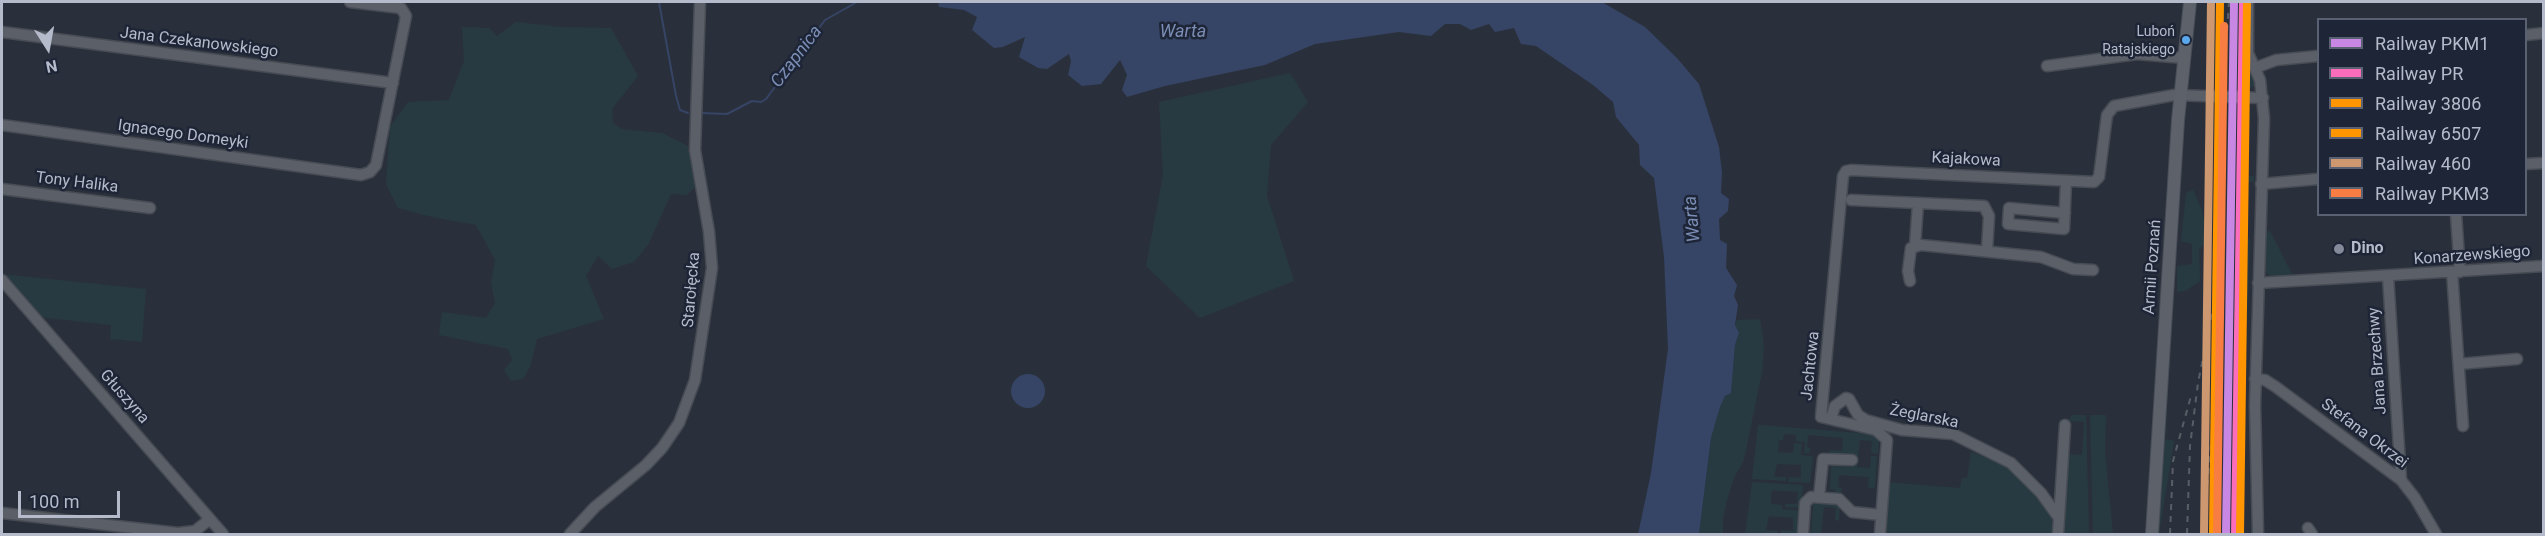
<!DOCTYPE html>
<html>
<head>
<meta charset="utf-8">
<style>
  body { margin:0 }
  #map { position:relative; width:2545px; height:536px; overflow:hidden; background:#2a303b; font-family:Roboto,sans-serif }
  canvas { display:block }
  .frame { position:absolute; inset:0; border:3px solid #b5bbcb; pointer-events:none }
  .legend { position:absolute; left:2317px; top:18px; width:210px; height:198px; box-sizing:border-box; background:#1d2536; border:2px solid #5a6172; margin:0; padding:8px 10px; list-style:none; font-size:18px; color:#b5bbcb }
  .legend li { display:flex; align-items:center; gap:12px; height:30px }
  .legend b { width:30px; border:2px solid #5a6172 }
  .north { position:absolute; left:18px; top:18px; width:60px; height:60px; -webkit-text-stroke:4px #1d2536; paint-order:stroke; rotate:169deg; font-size:16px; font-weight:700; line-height:24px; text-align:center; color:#b5bbcb }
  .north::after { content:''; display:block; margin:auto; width:21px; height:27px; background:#b5bbcb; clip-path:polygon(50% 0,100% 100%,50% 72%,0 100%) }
  .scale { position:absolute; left:18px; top:491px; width:102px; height:27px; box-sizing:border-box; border:3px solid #b5bbcb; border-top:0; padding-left:8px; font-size:18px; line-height:21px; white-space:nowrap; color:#b5bbcb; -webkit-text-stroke:4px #1d2536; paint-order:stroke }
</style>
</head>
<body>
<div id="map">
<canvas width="2545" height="536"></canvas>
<div class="frame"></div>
<ul class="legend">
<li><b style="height:8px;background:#c787e3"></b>Railway PKM1</li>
<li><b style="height:8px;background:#fb6dba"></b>Railway PR</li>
<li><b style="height:8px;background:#ff9500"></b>Railway 3806</li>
<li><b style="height:8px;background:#ff9500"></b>Railway 6507</li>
<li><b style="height:8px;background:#cd976f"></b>Railway 460</li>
<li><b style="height:8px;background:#f77d43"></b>Railway PKM3</li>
</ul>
<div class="north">N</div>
<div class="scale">100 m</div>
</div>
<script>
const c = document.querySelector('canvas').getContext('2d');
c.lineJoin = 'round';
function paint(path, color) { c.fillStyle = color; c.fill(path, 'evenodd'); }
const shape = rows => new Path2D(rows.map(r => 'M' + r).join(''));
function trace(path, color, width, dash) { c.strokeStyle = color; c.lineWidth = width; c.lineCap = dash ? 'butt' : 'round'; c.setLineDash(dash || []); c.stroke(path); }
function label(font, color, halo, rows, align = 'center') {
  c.font = font + ' Roboto,sans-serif'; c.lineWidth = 5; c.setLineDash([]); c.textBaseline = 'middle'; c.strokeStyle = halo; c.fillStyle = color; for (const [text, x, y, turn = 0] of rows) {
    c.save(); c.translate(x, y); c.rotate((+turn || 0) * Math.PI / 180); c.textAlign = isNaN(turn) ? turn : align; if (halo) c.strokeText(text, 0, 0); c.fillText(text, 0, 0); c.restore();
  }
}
paint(shape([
  [2236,2,2245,2,2256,85,2256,88,2253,86,2244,92,2234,92],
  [516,22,561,27,611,28,638,76,612,109,613,123,622,129,662,133,688,146,695,187,687,195,671,194,648,245,634,262,612,269,598,256,586,276,604,319,537,339,530,367,523,379,511,381,504,370,512,360,508,349,439,335,442,312,486,318,495,303,491,282,495,260,476,225,432,217,398,208,386,184,390,127,408,102,449,100,464,61,462,27,489,28,497,36],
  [1290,73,1308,102,1271,145,1267,196,1294,281,1200,318,1146,266,1163,175,1159,102],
  [2238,176,2254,176,2254,182,2241,182,2246,238,2250,239,2246,351,2238,361,2237,400,2234,405],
  [2193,190,2202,210,2205,225,2213,231,2209,241,2199,249,2200,281,2185,291,2177,292,2177,266,2192,264,2192,244,2181,241,2186,193],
  [2269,230,2270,231,2293,276,2270,277,2266,272,2266,234],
  [2,274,146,289,142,342,110,339,111,325,39,317,2,277],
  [1760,319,1764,346,1762,372,1744,460,1734,478,1727,500,1723,518,1723,534,1699,534,1711,438,1720,407,1725,396,1731,393,1735,345,1739,333,1735,325,1737,320],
  [2169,371,2165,439,2174,441,2159,534,2157,534,2167,372],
  [2072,415,2086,415,2089,534,2060,534,2067,454,2082,455,2084,422,2069,421,2068,424,2065,424],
  [2090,415,2106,415,2105,452,2113,534,2093,534],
  [1758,425,1873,434,1883,441,1879,441,1878,454,1871,453,1872,441,1860,440,1857,467,1870,468,1871,456,1877,456,1875,488,1868,488,1869,477,1839,475,1838,487,1842,488,1841,495,1835,495,1835,490,1830,489,1831,465,1836,465,1837,461,1837,466,1851,467,1852,457,1829,455,1830,450,1842,451,1843,438,1808,435,1807,447,1810,448,1810,453,1804,453,1805,442,1796,441,1796,435,1784,434,1783,440,1779,440,1778,452,1793,453,1794,443,1802,444,1801,455,1813,456,1810,483,1788,482,1789,477,1801,478,1801,465,1777,464,1774,477,1786,477,1786,481,1752,479],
  [1971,452,2009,466,2028,485,2051,514,2054,534,1883,534,1887,482,1960,488,1962,478,1967,478],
  [1752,482,1803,485,1801,508,1785,507,1785,504,1797,504,1798,492,1773,490,1771,493,1771,504,1782,505,1782,509,1801,511,1799,532,1797,534,1781,533,1781,530,1793,531,1793,518,1769,516,1766,530,1778,531,1777,534,1745,534],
  [1809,502,1840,503,1839,521,1835,520,1836,508,1824,507,1821,534,1806,533,1811,532,1813,506,1808,505]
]), '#273a41');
paint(shape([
  [938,2,1602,2,1645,27,1677,58,1699,84,1719,147,1722,172,1721,193,1729,199,1728,211,1719,219,1720,240,1727,244,1726,268,1737,285,1734,296,1738,305,1735,325,1739,333,1735,345,1731,393,1725,396,1720,407,1711,438,1699,534,1638,534,1651,473,1668,349,1664,257,1654,178,1640,165,1639,145,1616,117,1613,102,1593,85,1536,46,1521,44,1514,28,1495,32,1489,24,1471,30,1460,24,1445,24,1431,36,1399,32,1315,44,1265,65,1165,86,1127,97,1122,90,1127,75,1120,60,1101,84,1082,86,1068,75,1071,61,1069,54,1047,69,1038,68,1019,57,1025,37,1003,47,994,48,972,30,977,17,964,10,939,7],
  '1011 391a17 17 0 1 1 34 0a17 17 0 1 1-34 0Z'
]), '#364465');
trace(shape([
  [659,2,676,96,680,110,688,113],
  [701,113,727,114,752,101,761,102,766,99,825,20,857,2]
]), '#364465', 2);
const minor = shape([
  [2248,2,2248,53,2260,80,2264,118,2255,405,2258,534],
  [2,32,393,83],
  [2526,35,2544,33],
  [2047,66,2137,54,2184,58],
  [2255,68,2276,60,2318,56],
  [2,125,361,175,370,172,376,165,406,16,401,8,350,2],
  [2526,164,2544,163],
  [2261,184,2318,179],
  [2,189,150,208],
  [1851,200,1984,206,1989,216,1987,251],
  [2065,213,2009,208,2008,224,2064,229,2066,181],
  [2456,214,2460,272],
  [1915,246,1918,203],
  [2452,272,2463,426],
  [2388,276,2401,480],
  [2,280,223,534],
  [1910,281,1908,271,1911,248,1921,245,2041,257,2073,269,2093,270],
  [2258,283,2544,266],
  [2459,364,2517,359],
  [2255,379,2265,380,2276,387,2401,480,2415,498,2436,534],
  [1831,418,1835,406,1846,398,1849,399,1858,415,1866,420,1902,430,1953,434,2011,463,2041,493,2059,518],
  [1819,497,1823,459,1852,460],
  [2,513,178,533,195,531,210,519],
  [2308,528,2312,534],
  [570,534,595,507,646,465,662,448,679,423,695,380,712,268,709,232,695,150,700,2],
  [1803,534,1805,503,1811,497,1839,499,1852,512,1881,515],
  [1880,534,1887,440,1876,430,1821,417,1843,176,1846,171,1851,170,2094,182,2099,177,2107,115,2114,106,2174,95,2263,98],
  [2058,534,2065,425]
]);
const major = shape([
  [2152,534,2178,120,2190,2]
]);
trace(minor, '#474b53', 13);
trace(major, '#484d57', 14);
trace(minor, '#5b5f68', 10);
trace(major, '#5d616a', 12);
trace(shape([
  [2170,534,2173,461,2191,396],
  [2187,534,2190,446,2198,383,2213,308],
  [2203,534,2220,343,2223,92,2229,2]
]), '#595e66', 2, [6, 6]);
trace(shape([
  [2226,534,2234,2]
]), '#c787e3', 8);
trace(shape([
  [2235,534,2243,2]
]), '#fb6dba', 8);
trace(shape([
  [2213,534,2220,2]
]), '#ff9500', 8);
trace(shape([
  [2240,534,2247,2]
]), '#ff9500', 8);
trace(shape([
  [2204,534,2211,2]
]), '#cd976f', 8);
trace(shape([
  [2217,534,2224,26]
]), '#f77d43', 8);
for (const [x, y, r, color] of [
  [2186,40,5,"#5aa8eb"],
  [2339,249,6,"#848a99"]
]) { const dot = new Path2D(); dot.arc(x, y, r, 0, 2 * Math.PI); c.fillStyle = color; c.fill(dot); trace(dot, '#1d2536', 2); }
label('14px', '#b5bbcb', '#1d2536', [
  ["Luboń",2175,32],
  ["Ratajskiego",2175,50]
], 'right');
label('16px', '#b5bbcb', '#1d2536', [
  ["Jana Czekanowskiego",199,43,7],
  ["Ignacego Domeyki",183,135,8],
  ["Kajakowa",1966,160,3],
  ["Tony Halika",77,183,7],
  ["Konarzewskiego",2472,256,-4],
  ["Armii Poznań",2153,267,-86],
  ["Starołęcka",692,290,-85],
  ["Jana Brzechwy",2378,361,-94],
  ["Jachtowa",1811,366,-84],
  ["Głuszyna",124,397,49],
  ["Żeglarska",1924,417,11],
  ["Stefana Okrzei",2364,434,37]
]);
label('bold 16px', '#b5bbcb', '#1d2536', [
  ["Dino",2351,249]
], 'left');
label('italic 18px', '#7b8db4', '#1d2536', [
  ["Warta",1183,32],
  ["Czapnica",797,57,-53],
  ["Warta",1693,219,-95]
]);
</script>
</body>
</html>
